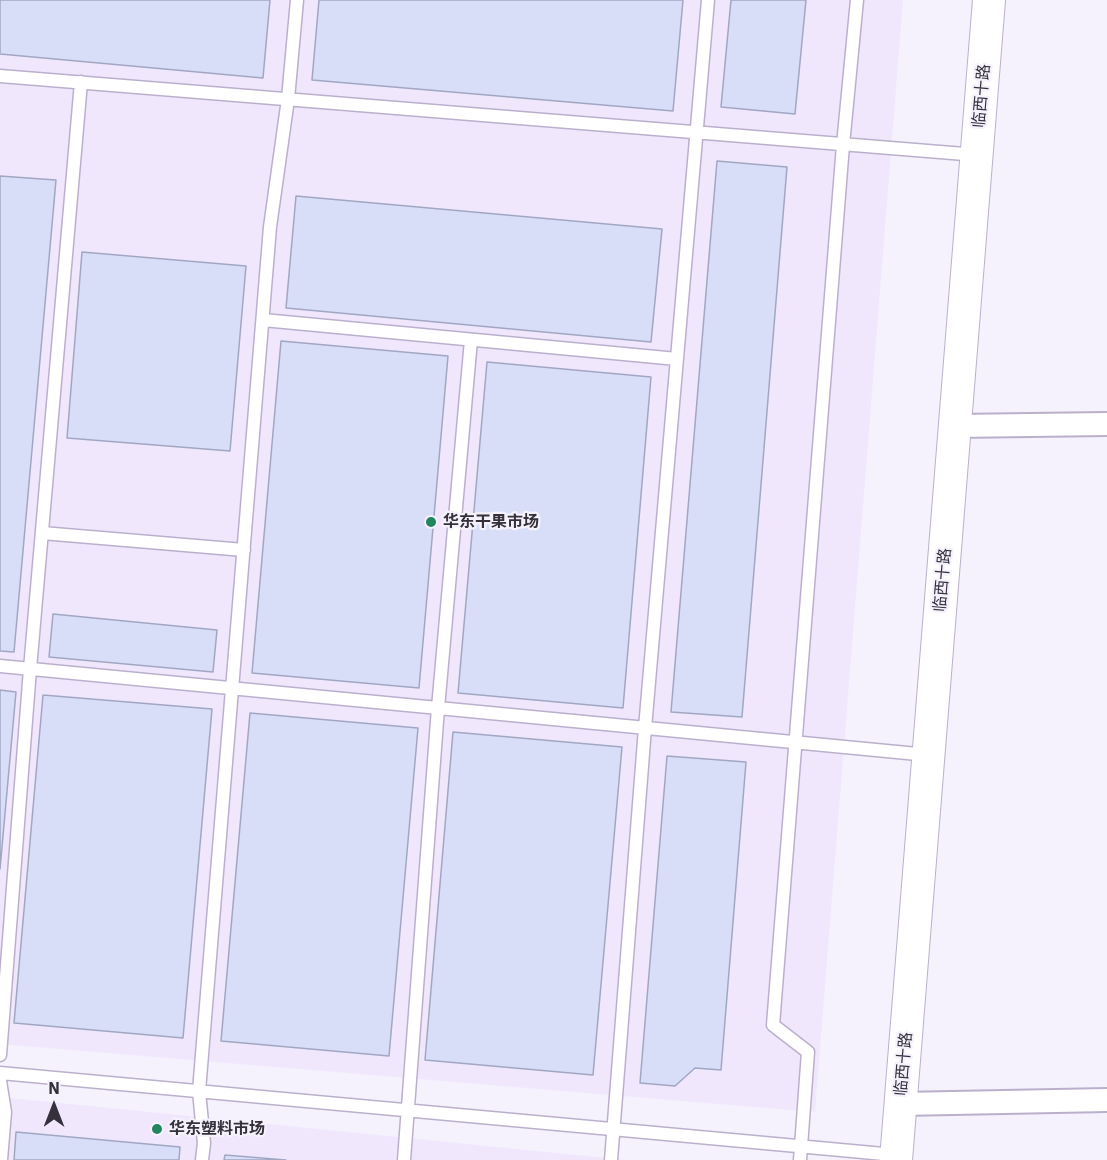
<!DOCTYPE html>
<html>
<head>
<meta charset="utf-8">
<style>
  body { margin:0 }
  #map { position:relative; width:1107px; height:1160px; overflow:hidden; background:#f5f1fd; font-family:"IBM Plex Sans",sans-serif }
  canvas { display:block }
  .north { position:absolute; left:24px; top:1076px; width:60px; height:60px; -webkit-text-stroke:4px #f5f1fd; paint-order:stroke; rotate:0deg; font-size:16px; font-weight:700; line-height:24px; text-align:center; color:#35313c }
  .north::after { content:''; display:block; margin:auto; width:21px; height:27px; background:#35313c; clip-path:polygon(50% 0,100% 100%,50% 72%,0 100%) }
</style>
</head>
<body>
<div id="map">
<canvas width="1107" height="1160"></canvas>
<div class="north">N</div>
</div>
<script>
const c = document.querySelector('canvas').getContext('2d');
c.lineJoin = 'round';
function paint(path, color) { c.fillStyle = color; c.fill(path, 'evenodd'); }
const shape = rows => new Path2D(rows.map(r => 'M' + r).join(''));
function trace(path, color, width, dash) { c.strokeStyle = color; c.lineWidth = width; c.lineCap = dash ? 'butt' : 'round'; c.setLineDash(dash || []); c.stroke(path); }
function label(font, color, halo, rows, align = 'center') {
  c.font = font + ' "IBM Plex Sans","Noto Sans SC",sans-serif'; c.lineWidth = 4.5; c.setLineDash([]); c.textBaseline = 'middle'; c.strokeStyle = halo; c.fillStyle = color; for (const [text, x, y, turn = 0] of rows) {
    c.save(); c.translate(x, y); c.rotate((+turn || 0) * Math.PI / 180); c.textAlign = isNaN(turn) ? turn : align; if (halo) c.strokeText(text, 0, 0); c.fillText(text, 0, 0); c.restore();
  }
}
paint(shape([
  [0,0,903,0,815,1112,0,1044],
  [0,1097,626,1160,0,1160]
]), '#f0e7fd');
const building = shape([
  [0,0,270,0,263,78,0,54,0,0],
  [319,0,683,0,673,111,312,80,319,0],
  [731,0,806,0,795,114,721,107,731,0],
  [717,161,787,167,742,717,671,712,717,161],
  [0,176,56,180,14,652,0,651,0,176],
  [296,196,662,229,651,342,286,308,296,196],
  [82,252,246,266,230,451,67,438,82,252],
  [281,341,448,356,419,688,252,673,281,341],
  [487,362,651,377,623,708,458,693,487,362],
  [53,614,217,630,213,672,49,657,53,614],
  [0,690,16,692,0,869,0,690],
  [43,695,212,709,183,1038,14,1023,43,695],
  [250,713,418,728,389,1056,221,1041,250,713],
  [453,732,622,747,593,1075,425,1060,453,732],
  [667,756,746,762,721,1070,695,1068,675,1086,640,1083,667,756],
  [16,1132,180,1147,179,1160,14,1160,16,1132],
  [225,1155,286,1160,224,1160,225,1155]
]);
paint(building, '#d8def8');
trace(building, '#a1a7c3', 1.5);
const lane = shape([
  [0,76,977,155],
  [263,320,677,359],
  [42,533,244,550],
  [0,666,928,755],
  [0,1055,30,669,81,82],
  [0,1073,895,1155],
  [0,1081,5,1112,1,1160],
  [202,1160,204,1143,199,1091,270,227,288,99,297,0],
  [404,1160,438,708,471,340],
  [611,1160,645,728,708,0],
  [800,1160,808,1052,773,1025,843,145,857,0]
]);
const street = shape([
  [955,426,1107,424],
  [901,1104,1107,1100]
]);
const secondary = shape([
  [896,1160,989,0]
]);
trace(lane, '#bbb0cc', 15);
trace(street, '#bbb0cc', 26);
trace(secondary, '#bbb0cc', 34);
trace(lane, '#fff', 12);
trace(street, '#fff', 22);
trace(secondary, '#fff', 32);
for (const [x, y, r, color] of [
  [431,522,6,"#218660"],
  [157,1129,6,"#218660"]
]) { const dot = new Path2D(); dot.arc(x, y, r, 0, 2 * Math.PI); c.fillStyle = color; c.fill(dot); trace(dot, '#f5f1fd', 2); }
label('16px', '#35313c', '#f5f1fd', [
  ["临西十路",982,96,-85],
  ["临西十路",943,580,-85],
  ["临西十路",904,1064,-85]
]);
label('bold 16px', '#35313c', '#f5f1fd', [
  ["华东干果市场",443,522],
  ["华东塑料市场",169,1129]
], 'left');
</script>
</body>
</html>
